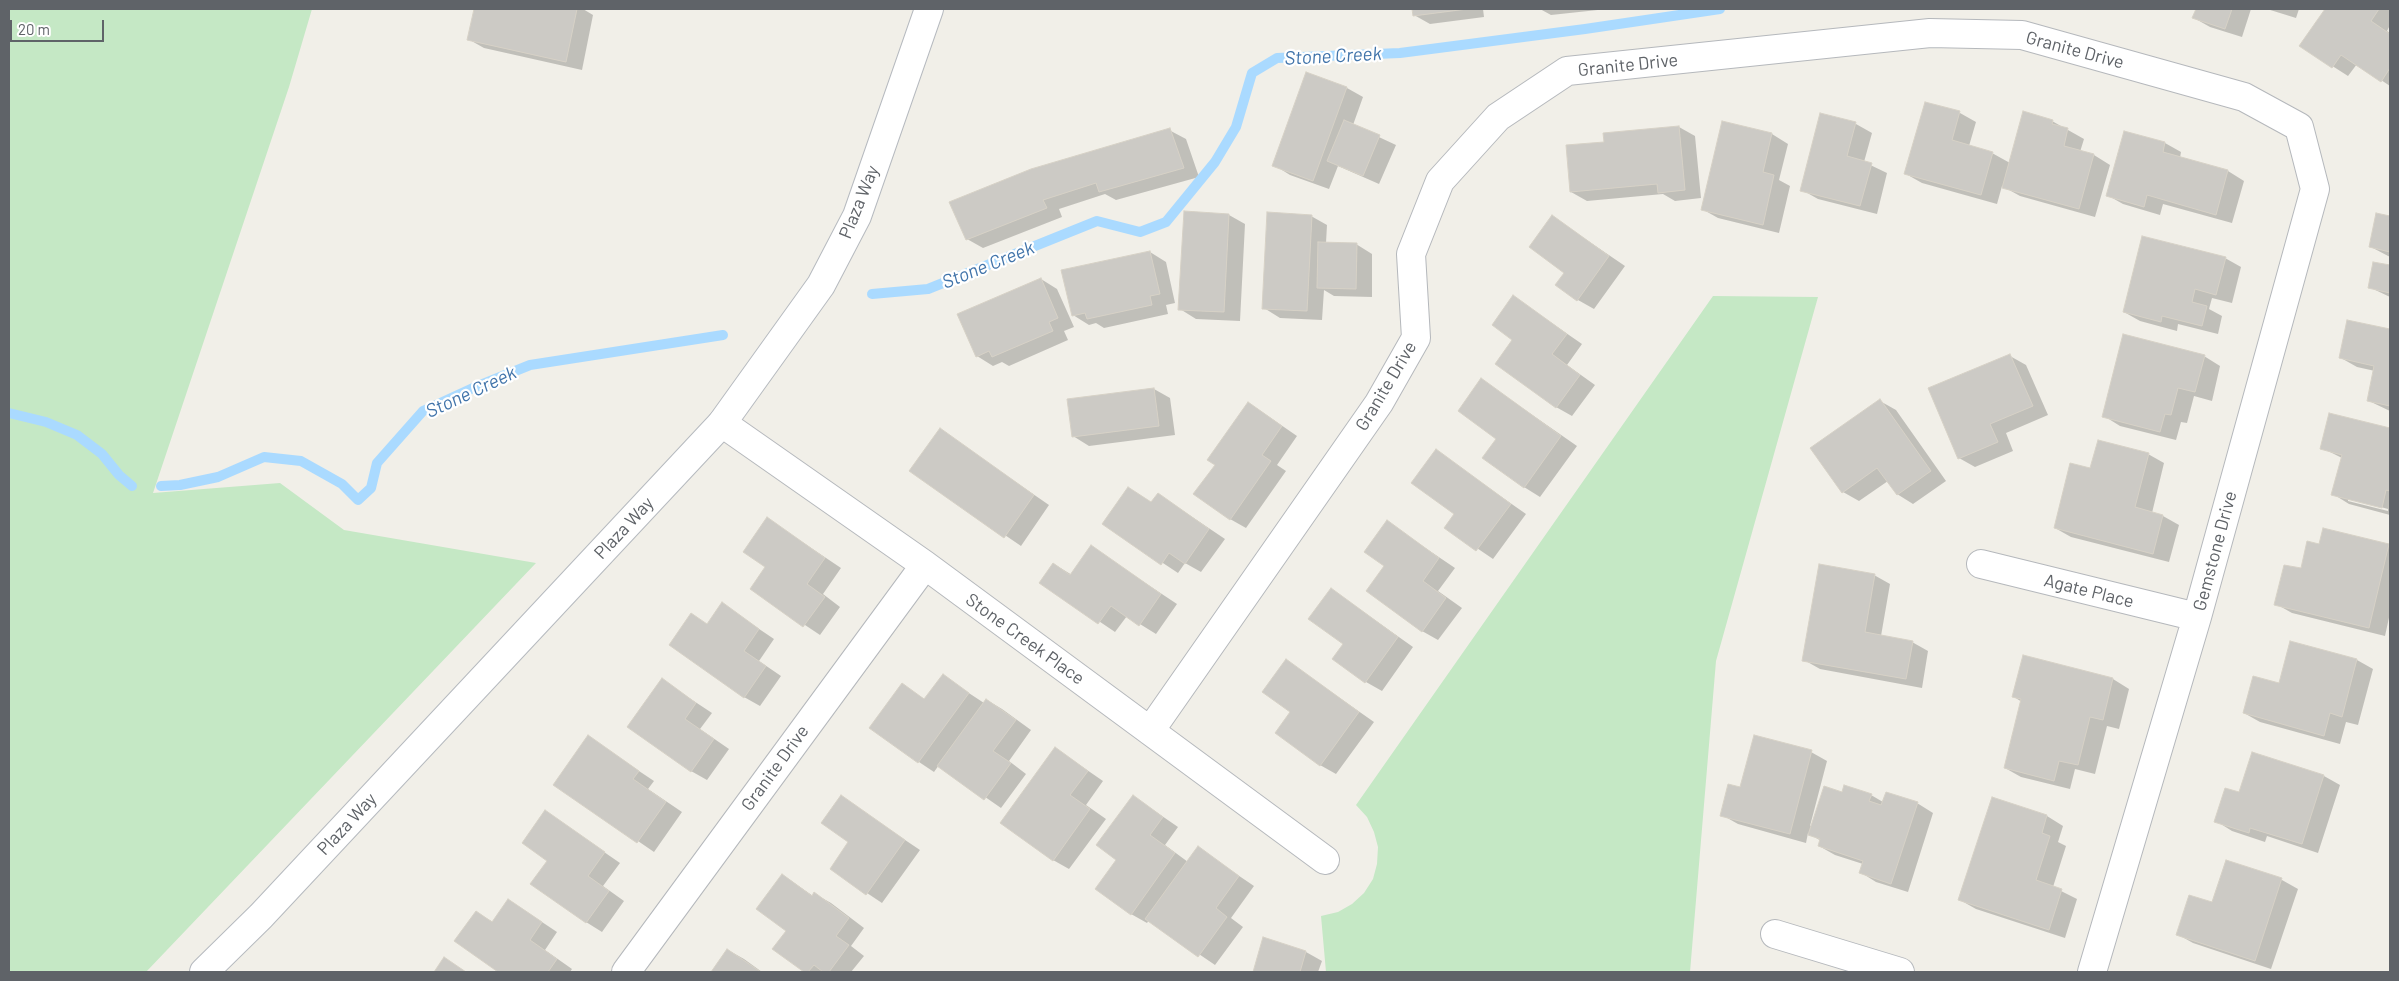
<!DOCTYPE html>
<html>
<head>
<meta charset="utf-8">
<style>
  body { margin:0 }
  #map { position:relative; width:2399px; height:981px; overflow:hidden; background:#f1efe8; font-family:Barlow,sans-serif }
  canvas { display:block }
  .frame { position:absolute; inset:0; border:10px solid #5f6368; pointer-events:none }
  .scale { position:absolute; left:10px; top:20px; width:94px; height:22px; box-sizing:border-box; border:2px solid #5f6368; border-top:0; padding-left:6px; font-size:15px; line-height:18px; white-space:nowrap; color:#5f6368; -webkit-text-stroke:4px #fff; paint-order:stroke }
</style>
</head>
<body>
<div id="map">
<canvas width="2399" height="981"></canvas>
<div class="frame"></div>
<div class="scale">20 m</div>
</div>
<script>
const c = document.querySelector('canvas').getContext('2d');
c.lineJoin = 'round';
function paint(path, color) { c.fillStyle = color; c.fill(path, 'evenodd'); }
const shape = rows => new Path2D(rows.map(r => 'M' + r).join(''));
function trace(path, color, width, dash) { c.strokeStyle = color; c.lineWidth = width; c.lineCap = dash ? 'butt' : 'round'; c.setLineDash(dash || []); c.stroke(path); }
function label(font, color, halo, rows, align = 'center') {
  c.font = font + ' Barlow,sans-serif'; c.lineWidth = 4.5; c.setLineDash([]); c.textBaseline = 'middle'; c.strokeStyle = halo; c.fillStyle = color; for (const [text, x, y, turn = 0] of rows) {
    c.save(); c.translate(x, y); c.rotate((+turn || 0) * Math.PI / 180); c.textAlign = isNaN(turn) ? turn : align; if (halo) c.strokeText(text, 0, 0); c.fillText(text, 0, 0); c.restore();
  }
}
paint(shape([
  [9,9,312,9,289,87,153,493,280,483,344,530,536,563,146,972,9,972],
  [1713,296,1818,297,1716,661,1690,972,1326,972,1321,916,1338,912,1352,904,1364,893,1373,879,1377,864,1378,847,1374,832,1367,817,1356,805]
]), '#c5e8c5');
paint(shape([
  [475,9,583,9,593,15,582,70,484,48,468,39],
  [1413,9,1483,9,1484,17,1430,24,1414,15],
  [1540,9,1607,9,1551,15],
  [2197,9,2251,9,2242,37,2210,27,2194,18],
  [2267,9,2299,9,2296,18],
  [2327,9,2390,9,2390,25,2387,31,2390,33,2390,86,2357,64,2348,76,2301,46],
  [1307,73,1347,88,1363,97,1353,125,1396,145,1379,184,1338,166,1329,189,1290,175,1274,165],
  [1925,103,1960,113,1976,122,1969,146,1992,153,2010,163,2052,121,2084,139,2080,152,2094,155,2110,165,2095,217,2020,196,2002,186,1997,204,1922,183,1906,174],
  [1821,115,1856,124,1872,133,1864,162,1887,173,1877,214,1818,199,1802,190],
  [1723,123,1772,134,1788,144,1779,180,1790,186,1779,233,1718,218,1702,209],
  [1679,127,1695,136,1701,198,1675,201,1663,194,1587,201,1571,192,1605,143],
  [1169,130,1186,139,1199,177,1116,200,1105,194,1059,209,1062,217,983,248,967,239],
  [2125,132,2165,143,2181,152,2180,158,2228,171,2244,181,2232,223,2163,204,2160,215,2123,204,2107,195],
  [1229,215,1245,224,1240,321,1196,319,1180,309],
  [2377,215,2390,217,2390,257,2371,247],
  [1311,216,1327,225,1326,243,1356,244,1372,254,1372,297,1334,296,1324,290,1322,320,1280,318,1264,308],
  [1553,217,1625,266,1594,309,1578,300,1566,272],
  [1150,252,1166,262,1175,303,1166,305,1168,314,1104,328,1096,323,1089,325,1073,315],
  [2225,258,2241,267,2232,303,2212,298,2209,309,2222,316,2218,334,2178,324,2177,331,2140,321,2124,312],
  [2374,263,2390,266,2390,297,2369,287],
  [1041,279,1057,289,1074,327,1064,331,1068,340,1009,366,1002,362,993,366,977,356],
  [1514,297,1582,344,1567,365,1595,385,1572,416,1556,407,1514,340],
  [2348,322,2390,330,2390,411,2369,401,2375,371,2357,367,2341,358],
  [2010,356,2026,365,2048,415,2006,433,2013,451,1975,467,1959,458],
  [2204,356,2220,366,2212,401,2194,396,2187,423,2181,422,2176,440,2120,426,2104,416],
  [1482,380,1577,446,1540,497,1524,487,1498,438],
  [1154,389,1170,398,1175,435,1089,446,1073,436],
  [1880,401,1896,410,1946,481,1913,504,1897,494,1888,481,1859,501,1843,492],
  [1249,403,1297,436,1277,465,1286,471,1246,528,1230,519,1216,464],
  [2330,414,2390,429,2390,515,2349,504,2333,494,2342,458,2322,448],
  [2348,498,2388,509,2388,511,2348,501],
  [940,430,1049,505,1021,546,911,471],
  [1436,451,1526,514,1493,559,1446,527,1456,513],
  [2148,454,2164,463,2152,513,2163,516,2179,525,2169,562,2071,537,2055,528,2091,470],
  [1129,488,1152,503,1158,494,1225,539,1201,572,1185,563,1178,573,1104,524],
  [768,519,841,568,823,594,840,607,820,635,751,589,766,567],
  [1387,522,1455,568,1438,591,1462,608,1438,640,1422,631,1386,566],
  [2389,545,2390,546,2390,613,2385,636,2292,613,2276,604,2320,546],
  [1091,547,1177,604,1156,634,1127,616,1115,632,1041,582,1054,564,1072,575],
  [1874,575,1890,584,1881,636,1912,642,1928,651,1922,688,1820,669,1804,660],
  [1331,589,1413,647,1382,691,1366,682,1344,644],
  [722,604,774,639,759,661,781,676,760,706,744,697,708,625],
  [2024,657,2113,679,2129,689,2119,729,2107,726,2095,774,2075,769,2070,789,2021,777,2005,768,2022,702,2014,697],
  [2357,660,2373,669,2358,725,2346,722,2340,744,2260,722,2244,713,2280,684],
  [1287,661,1374,722,1336,774,1320,765,1292,712],
  [943,676,984,703,987,700,1002,709,1031,730,1009,761,1026,774,1001,808,939,765,934,772,919,762,871,728,902,685,926,700],
  [662,680,712,713,700,729,729,749,707,780,691,771],
  [588,737,654,781,648,789,682,812,654,852,555,784],
  [1055,748,1103,781,1086,805,1106,819,1069,869,1053,860],
  [1811,752,1827,761,1810,826,1871,795,1883,802,1917,803,1933,813,1908,892,1876,882,1860,872,1863,864,1835,855,1819,846,1821,841,1808,833,1806,843,1738,824,1722,815,1741,789],
  [2253,754,2324,776,2340,785,2318,853,2267,836,2265,842,2232,831,2216,821,2240,794],
  [1133,796,1178,827,1165,845,1188,862,1198,848,1254,886,1231,918,1243,927,1215,965,1149,920,1147,923,1131,914,1118,859],
  [841,797,920,850,882,903,867,893,850,842],
  [1993,799,2047,816,2063,826,2058,842,2066,846,2053,887,2077,899,2065,938,1976,909,1960,900],
  [546,812,620,863,603,886,624,901,602,932,586,922,549,861],
  [2227,861,2282,880,2298,889,2271,969,2193,943,2177,934,2213,904],
  [783,875,813,896,815,894,831,903,864,928,851,946,864,956,851,972,806,972,774,949,788,931],
  [509,900,557,932,545,950,572,969,570,972,500,972,456,941,476,912,493,922],
  [1264,939,1306,952,1322,961,1318,972,1254,972],
  [728,950,744,959,762,972,712,972]
]), '#0003');
trace(shape([
  [872,294,928,289,1097,221,1140,232,1166,222,1215,162,1236,127,1252,73,1277,58,1400,53,1585,29,1720,9],
  [9,413,46,422,77,435,102,454,119,475,132,486],
  [161,486,180,485,218,477,264,457,301,461,342,484,358,500,371,488,377,463,423,411,473,388,530,365,723,335]
]), '#aadaff', 10);
const building = shape([
  [474,9,577,9,566,62,467,40,474,9],
  [1412,9,1467,9,1413,16,1412,9],
  [2196,9,2232,9,2225,29,2192,18,2196,9],
  [2325,9,2379,9,2371,21,2390,34,2390,68,2381,82,2341,55,2332,68,2299,46,2325,9],
  [1306,72,1347,87,1313,181,1272,166,1306,72],
  [1925,102,1960,111,1952,140,1993,152,1981,195,1904,174,1925,102],
  [2023,111,2053,120,2052,124,2068,128,2064,146,2094,154,2079,209,2002,188,2023,111],
  [1820,113,1856,122,1847,156,1872,163,1860,206,1800,191,1820,113],
  [1344,120,1380,135,1363,176,1327,161,1344,120],
  [1722,121,1772,133,1763,172,1774,175,1763,225,1701,210,1722,121],
  [1679,126,1685,190,1658,193,1657,184,1570,192,1566,145,1604,142,1603,133,1679,126],
  [1170,128,1184,168,1099,192,1096,183,1043,200,1047,208,966,240,949,202,1031,169,1170,128],
  [2124,131,2165,142,2163,152,2228,170,2216,215,2147,195,2144,207,2106,196,2124,131],
  [1184,211,1229,214,1224,312,1178,310,1184,211],
  [1267,212,1312,215,1307,311,1262,309,1267,212],
  [2376,213,2390,216,2390,252,2369,247,2376,213],
  [1552,215,1609,256,1577,301,1555,285,1564,273,1529,247,1552,215],
  [2142,236,2226,257,2216,295,2195,289,2192,302,2207,306,2202,326,2162,316,2161,322,2123,312,2142,236],
  [1318,242,1357,243,1356,289,1317,288,1318,242],
  [1150,251,1160,294,1150,296,1152,305,1087,319,1085,313,1072,316,1061,270,1150,251],
  [2373,262,2390,265,2390,293,2368,288,2373,262],
  [1041,278,1058,318,1049,322,1053,331,992,357,989,351,976,357,957,314,1041,278],
  [1513,295,1567,334,1552,354,1580,375,1556,408,1495,364,1512,340,1492,325,1513,295],
  [2347,320,2390,329,2390,406,2367,401,2374,366,2339,358,2347,320],
  [2123,334,2205,355,2195,392,2178,388,2171,415,2165,414,2160,432,2102,417,2123,334],
  [2010,354,2033,406,1990,424,1998,442,1958,459,1928,388,2010,354],
  [1481,378,1561,436,1524,488,1482,458,1496,439,1458,411,1481,378],
  [1154,388,1159,426,1072,437,1067,399,1154,388],
  [1880,399,1931,471,1897,495,1877,468,1842,493,1810,448,1880,399],
  [1248,402,1282,426,1262,455,1271,461,1230,520,1193,494,1215,465,1207,460,1248,402],
  [2329,413,2390,428,2390,491,2386,490,2382,508,2331,495,2342,455,2320,449,2329,413],
  [940,428,1034,495,1004,538,909,471,940,428],
  [2098,440,2149,453,2135,507,2163,515,2153,554,2054,528,2070,463,2090,468,2098,440],
  [1436,449,1511,504,1476,551,1444,528,1454,514,1411,483,1436,449],
  [1128,487,1151,502,1158,493,1209,529,1185,564,1169,553,1161,565,1102,524,1128,487],
  [767,517,825,558,807,584,825,597,803,627,750,589,765,567,743,552,767,517],
  [1387,520,1439,558,1423,581,1446,598,1422,632,1366,591,1384,566,1364,552,1387,520],
  [2323,528,2389,544,2369,628,2274,605,2284,565,2301,568,2307,541,2319,544,2323,528],
  [1091,545,1161,594,1139,626,1111,606,1098,624,1039,583,1053,563,1070,575,1091,545],
  [1819,564,1875,574,1865,632,1913,641,1906,679,1802,661,1819,564],
  [1331,588,1398,637,1365,683,1332,659,1343,644,1308,619,1331,588],
  [722,602,759,629,744,651,766,666,744,698,669,645,691,613,707,624,722,602],
  [2290,641,2357,659,2342,717,2330,713,2324,736,2243,713,2253,676,2279,683,2290,641],
  [2023,655,2113,678,2103,720,2090,717,2078,765,2059,761,2054,781,2004,768,2021,699,2012,697,2023,655],
  [1286,659,1359,712,1320,766,1275,733,1290,712,1262,692,1286,659],
  [943,674,969,693,918,763,869,728,902,683,924,699,943,674],
  [662,678,696,703,685,719,714,739,691,772,627,727,662,678],
  [986,699,1016,720,993,751,1011,763,984,800,937,766,986,699],
  [588,735,639,771,633,779,666,802,637,843,553,785,588,735],
  [1754,735,1812,750,1790,834,1720,816,1728,784,1740,787,1754,735],
  [1055,747,1088,771,1070,795,1090,809,1053,861,1000,823,1055,747],
  [2252,752,2324,775,2302,844,2250,828,2249,833,2214,822,2225,788,2239,792,2252,752],
  [1844,785,1872,794,1869,801,1881,805,1886,792,1918,802,1891,884,1859,873,1863,861,1818,846,1820,839,1808,835,1824,786,1842,792,1844,785],
  [841,795,905,840,866,895,830,869,848,842,821,823,841,795],
  [1133,795,1163,817,1150,835,1175,853,1131,915,1095,889,1116,860,1096,845,1133,795],
  [1992,797,2047,815,2042,833,2050,836,2036,880,2062,889,2049,930,1958,900,1992,797],
  [545,810,605,852,588,876,609,891,586,923,530,884,547,861,522,843,545,810],
  [1198,846,1239,876,1216,908,1227,917,1198,957,1145,919,1198,846],
  [2226,860,2282,878,2255,961,2176,935,2189,895,2212,902,2226,860],
  [782,874,812,896,814,892,849,918,836,936,849,945,829,972,823,972,814,965,808,972,804,972,772,949,786,931,756,909,782,874],
  [508,899,542,922,530,940,557,959,548,972,498,972,454,941,476,911,492,922,508,899],
  [1263,937,1306,951,1300,972,1253,972,1263,937],
  [727,949,761,972,711,972,727,949],
  [444,957,466,972,434,972,444,957]
]);
paint(building, '#cccac5');
trace(building, '#d6d1c6', 1);
const minor = shape([
  [722,423,925,565,1325,860],
  [1981,564,2197,617],
  [1150,731,1379,403,1416,338,1411,254,1440,181,1498,117,1567,71,1930,33,2022,35,2244,97,2299,127,2315,189,2197,617,2092,972],
  [1775,934,1900,972],
  [626,972,925,565]
]);
const secondary = shape([
  [204,972,261,916,722,423,821,285,857,216,929,9]
]);
trace(minor, '#b5b8bc', 30);
trace(secondary, '#b6babf', 30);
trace(minor, '#fff', 28);
trace(secondary, '#fff', 28);
label('18px', '#5f6368', '#fff', [
  ["Granite Drive",2075,50,15],
  ["Granite Drive",1628,65,-6],
  ["Plaza Way",859,202,-68],
  ["Granite Drive",1386,386,-59],
  ["Plaza Way",624,528,-47],
  ["Gemstone Drive",2215,551,-75],
  ["Agate Place",2089,591,14],
  ["Stone Creek Place",1025,639,36],
  ["Granite Drive",775,768,-54],
  ["Plaza Way",347,824,-47]
]);
label('italic 19px', '#4174aa', '#fff', [
  ["Stone Creek",1333,56,-3],
  ["Stone Creek",988,265,-22],
  ["Stone Creek",471,392,-25]
]);
</script>
</body>
</html>
